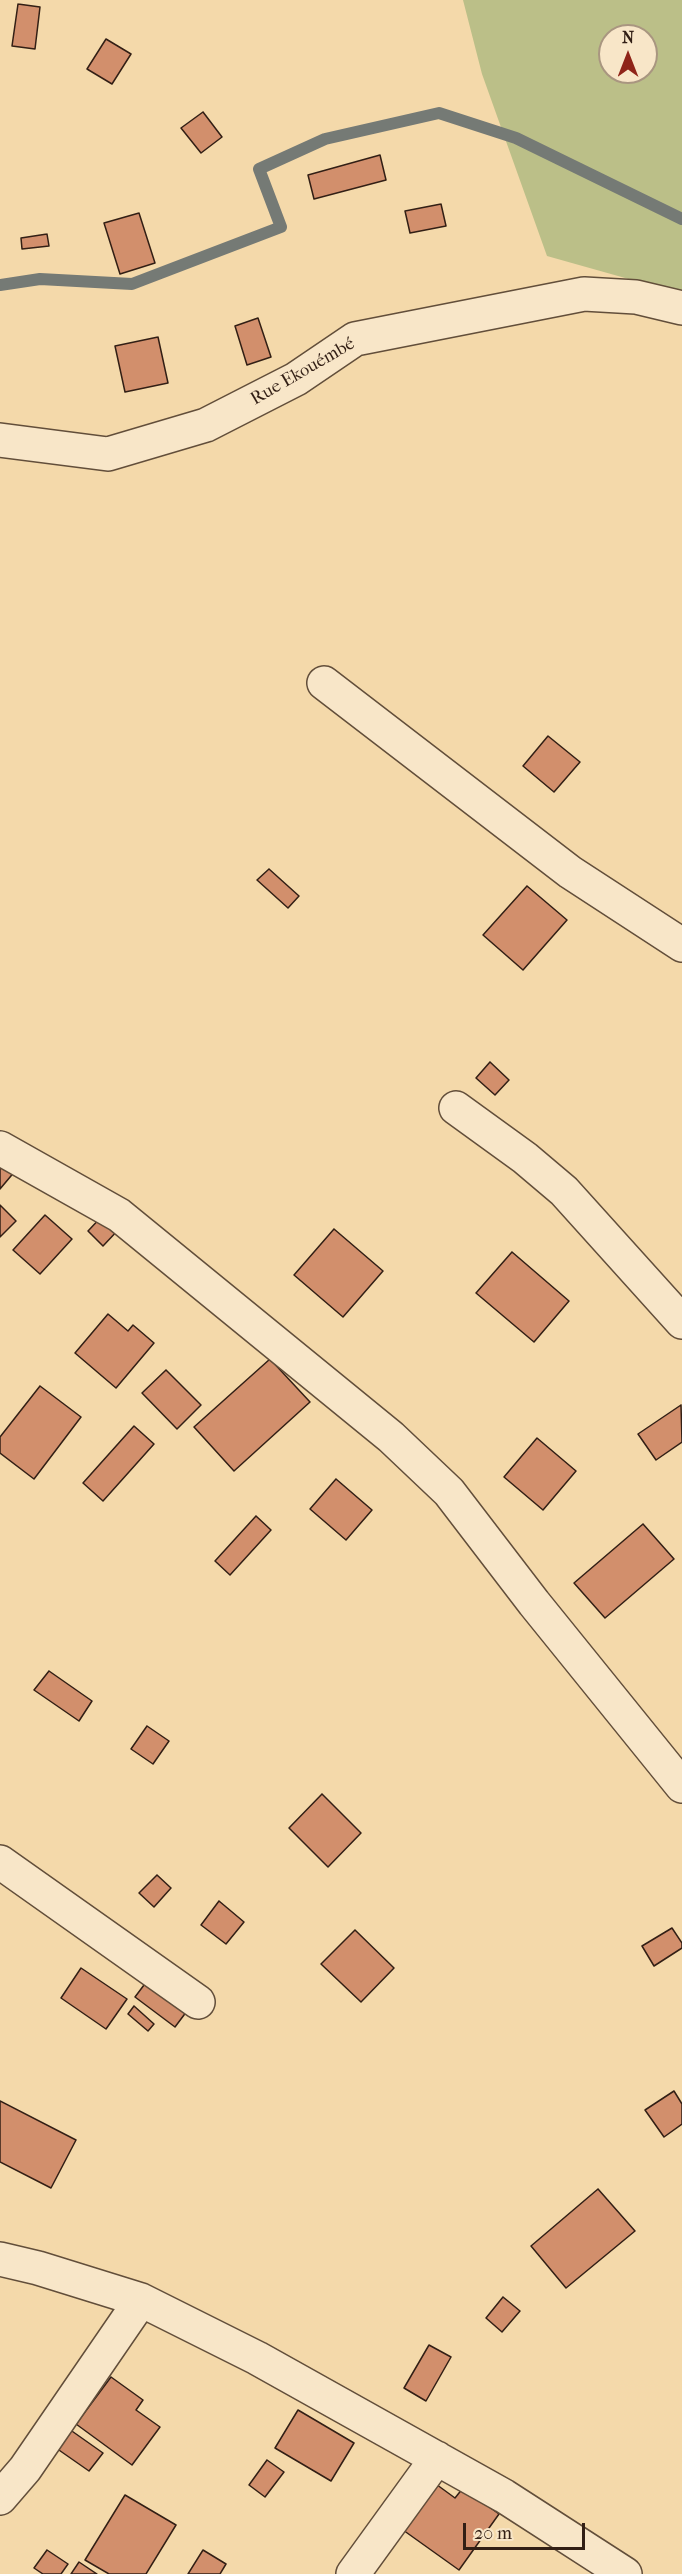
<!DOCTYPE html>
<html>
<head>
<meta charset="utf-8">
<style>
  body { margin:0 }
  #map { position:relative; width:682px; height:2574px; overflow:hidden; background:#f4d9aa; font-family:"IM FELL French Canon",serif }
  canvas { display:block }
  .north { position:absolute; left:598px; top:24px; width:60px; height:60px; box-sizing:border-box; background:#f8e6c8; border:2px solid #a99680; border-radius:50%; rotate:0deg; font-size:16px; font-weight:700; line-height:24px; text-align:center; color:#321f15 }
  .north::after { content:''; display:block; margin:auto; width:21px; height:27px; background:#8f2418; clip-path:polygon(50% 0,100% 100%,50% 72%,0 100%) }
  .scale { position:absolute; left:463px; top:2523px; width:122px; height:27px; box-sizing:border-box; border:3px solid #321f15; border-top:0; padding-left:8px; font-size:18px; line-height:21px; white-space:nowrap; color:#321f15; -webkit-text-stroke:4px #f8e6c8; paint-order:stroke }
</style>
</head>
<body>
<div id="map">
<canvas width="682" height="2574"></canvas>
<div class="north">N</div>
<div class="scale">20 m</div>
</div>
<script>
const c = document.querySelector('canvas').getContext('2d');
c.lineJoin = 'round';
function paint(path, color) { c.fillStyle = color; c.fill(path, 'evenodd'); }
const shape = rows => new Path2D(rows.map(r => 'M' + r).join(''));
function trace(path, color, width, dash) { c.strokeStyle = color; c.lineWidth = width; c.lineCap = dash ? 'butt' : 'round'; c.setLineDash(dash || []); c.stroke(path); }
function label(font, color, halo, rows, align = 'center') {
  c.font = font + ' "IM FELL French Canon",serif'; c.lineWidth = 4.5; c.setLineDash([]); c.textBaseline = 'middle'; c.strokeStyle = halo; c.fillStyle = color; for (const [text, x, y, turn = 0] of rows) {
    c.save(); c.translate(x, y); c.rotate((+turn || 0) * Math.PI / 180); c.textAlign = isNaN(turn) ? turn : align; if (halo) c.strokeText(text, 0, 0); c.fillText(text, 0, 0); c.restore();
  }
}
paint(shape([
  [463,0,682,0,682,294,547,256,482,74],
  [610,36,646,36,646,72,610,72]
]), '#bbbf88');
trace(shape([
  [0,285,40,279,132,284,281,227,259,169,325,139,439,113,516,138,682,219]
]), '#757a75', 12);
const building = shape([
  [18,4,40,7,35,49,12,46,18,4],
  [106,39,131,54,112,84,87,69,106,39],
  [203,112,222,137,201,153,181,128,203,112],
  [380,155,386,180,314,199,308,175,380,155],
  [441,204,446,226,410,233,405,211,441,204],
  [139,213,155,263,120,274,104,223,139,213],
  [47,234,49,246,22,249,21,238,47,234],
  [258,318,271,357,247,365,235,326,258,318],
  [158,337,168,383,125,392,115,346,158,337],
  [548,736,580,762,554,792,523,766,548,736],
  [269,869,299,896,288,908,257,880,269,869],
  [527,886,567,920,523,970,483,935,527,886],
  [490,1062,509,1080,495,1095,476,1078,490,1062],
  [0,1157,16,1170,0,1189,0,1157],
  [0,1205,16,1221,0,1237,0,1205],
  [105,1213,120,1228,103,1246,88,1231,105,1213],
  [45,1215,72,1239,40,1274,13,1250,45,1215],
  [334,1229,383,1271,343,1317,294,1275,334,1229],
  [512,1252,569,1301,534,1342,476,1293,512,1252],
  [108,1314,128,1331,133,1325,154,1343,116,1388,75,1353,108,1314],
  [270,1359,310,1402,234,1471,194,1427,270,1359],
  [166,1370,201,1405,177,1429,142,1393,166,1370],
  [40,1386,81,1417,34,1479,0,1453,0,1437,40,1386],
  [681,1405,682,1442,656,1460,638,1434,681,1405],
  [134,1426,154,1444,103,1501,83,1483,134,1426],
  [537,1438,576,1471,543,1510,504,1477,537,1438],
  [336,1479,372,1510,346,1540,310,1509,336,1479],
  [256,1516,271,1530,230,1575,215,1561,256,1516],
  [643,1524,674,1559,605,1618,574,1583,643,1524],
  [49,1671,92,1701,79,1721,34,1690,49,1671],
  [147,1726,169,1741,153,1764,131,1749,147,1726],
  [322,1794,361,1833,328,1867,289,1828,322,1794],
  [157,1875,171,1888,154,1907,139,1893,157,1875],
  [219,1901,244,1922,226,1944,201,1925,219,1901],
  [672,1928,682,1943,682,1948,654,1966,642,1946,672,1928],
  [355,1930,394,1968,361,2002,321,1964,355,1930],
  [81,1968,127,1999,106,2029,61,1998,81,1968],
  [147,1981,187,2011,175,2027,135,1997,147,1981],
  [134,2006,154,2024,148,2031,128,2014,134,2006],
  [674,2091,682,2104,682,2124,664,2137,645,2110,674,2091],
  [0,2101,76,2140,51,2188,0,2162,0,2101],
  [598,2189,635,2231,566,2288,531,2246,598,2189],
  [503,2297,520,2311,502,2332,486,2318,503,2297],
  [429,2345,451,2357,426,2401,404,2388,429,2345],
  [111,2377,143,2400,136,2410,160,2427,132,2465,76,2424,111,2377],
  [298,2410,354,2443,331,2481,275,2448,298,2410],
  [69,2429,103,2453,89,2471,56,2448,69,2429],
  [267,2460,284,2472,265,2497,249,2485,267,2460],
  [429,2479,455,2498,463,2488,499,2514,459,2570,396,2525,429,2479],
  [125,2495,176,2525,146,2574,109,2574,85,2560,125,2495],
  [47,2550,68,2564,61,2574,43,2574,34,2568,47,2550],
  [203,2550,226,2564,220,2574,188,2574,203,2550],
  [79,2562,97,2574,71,2574,79,2562]
]);
paint(building, '#d28f6c');
trace(building, '#321f15', 1.5);
const minor = shape([
  [0,440,108,454,206,425,296,379,355,339,584,294,636,297,682,308],
  [324,683,570,872,682,945],
  [456,1108,525,1158,564,1191,682,1322],
  [0,1148,119,1215,391,1437,449,1492,534,1603,682,1786],
  [0,1862,198,2002],
  [0,2259,38,2268,141,2300,257,2358,504,2496,625,2574],
  [0,2498,25,2469,141,2300],
  [353,2574,437,2458]
]);
trace(minor, '#624e3a', 36);
trace(minor, '#f8e6c8', 33);
label('18px', '#321f15', '#f8e6c8', [
  ["Rue Ekouémbé",303,372,-30]
]);
</script>
</body>
</html>
